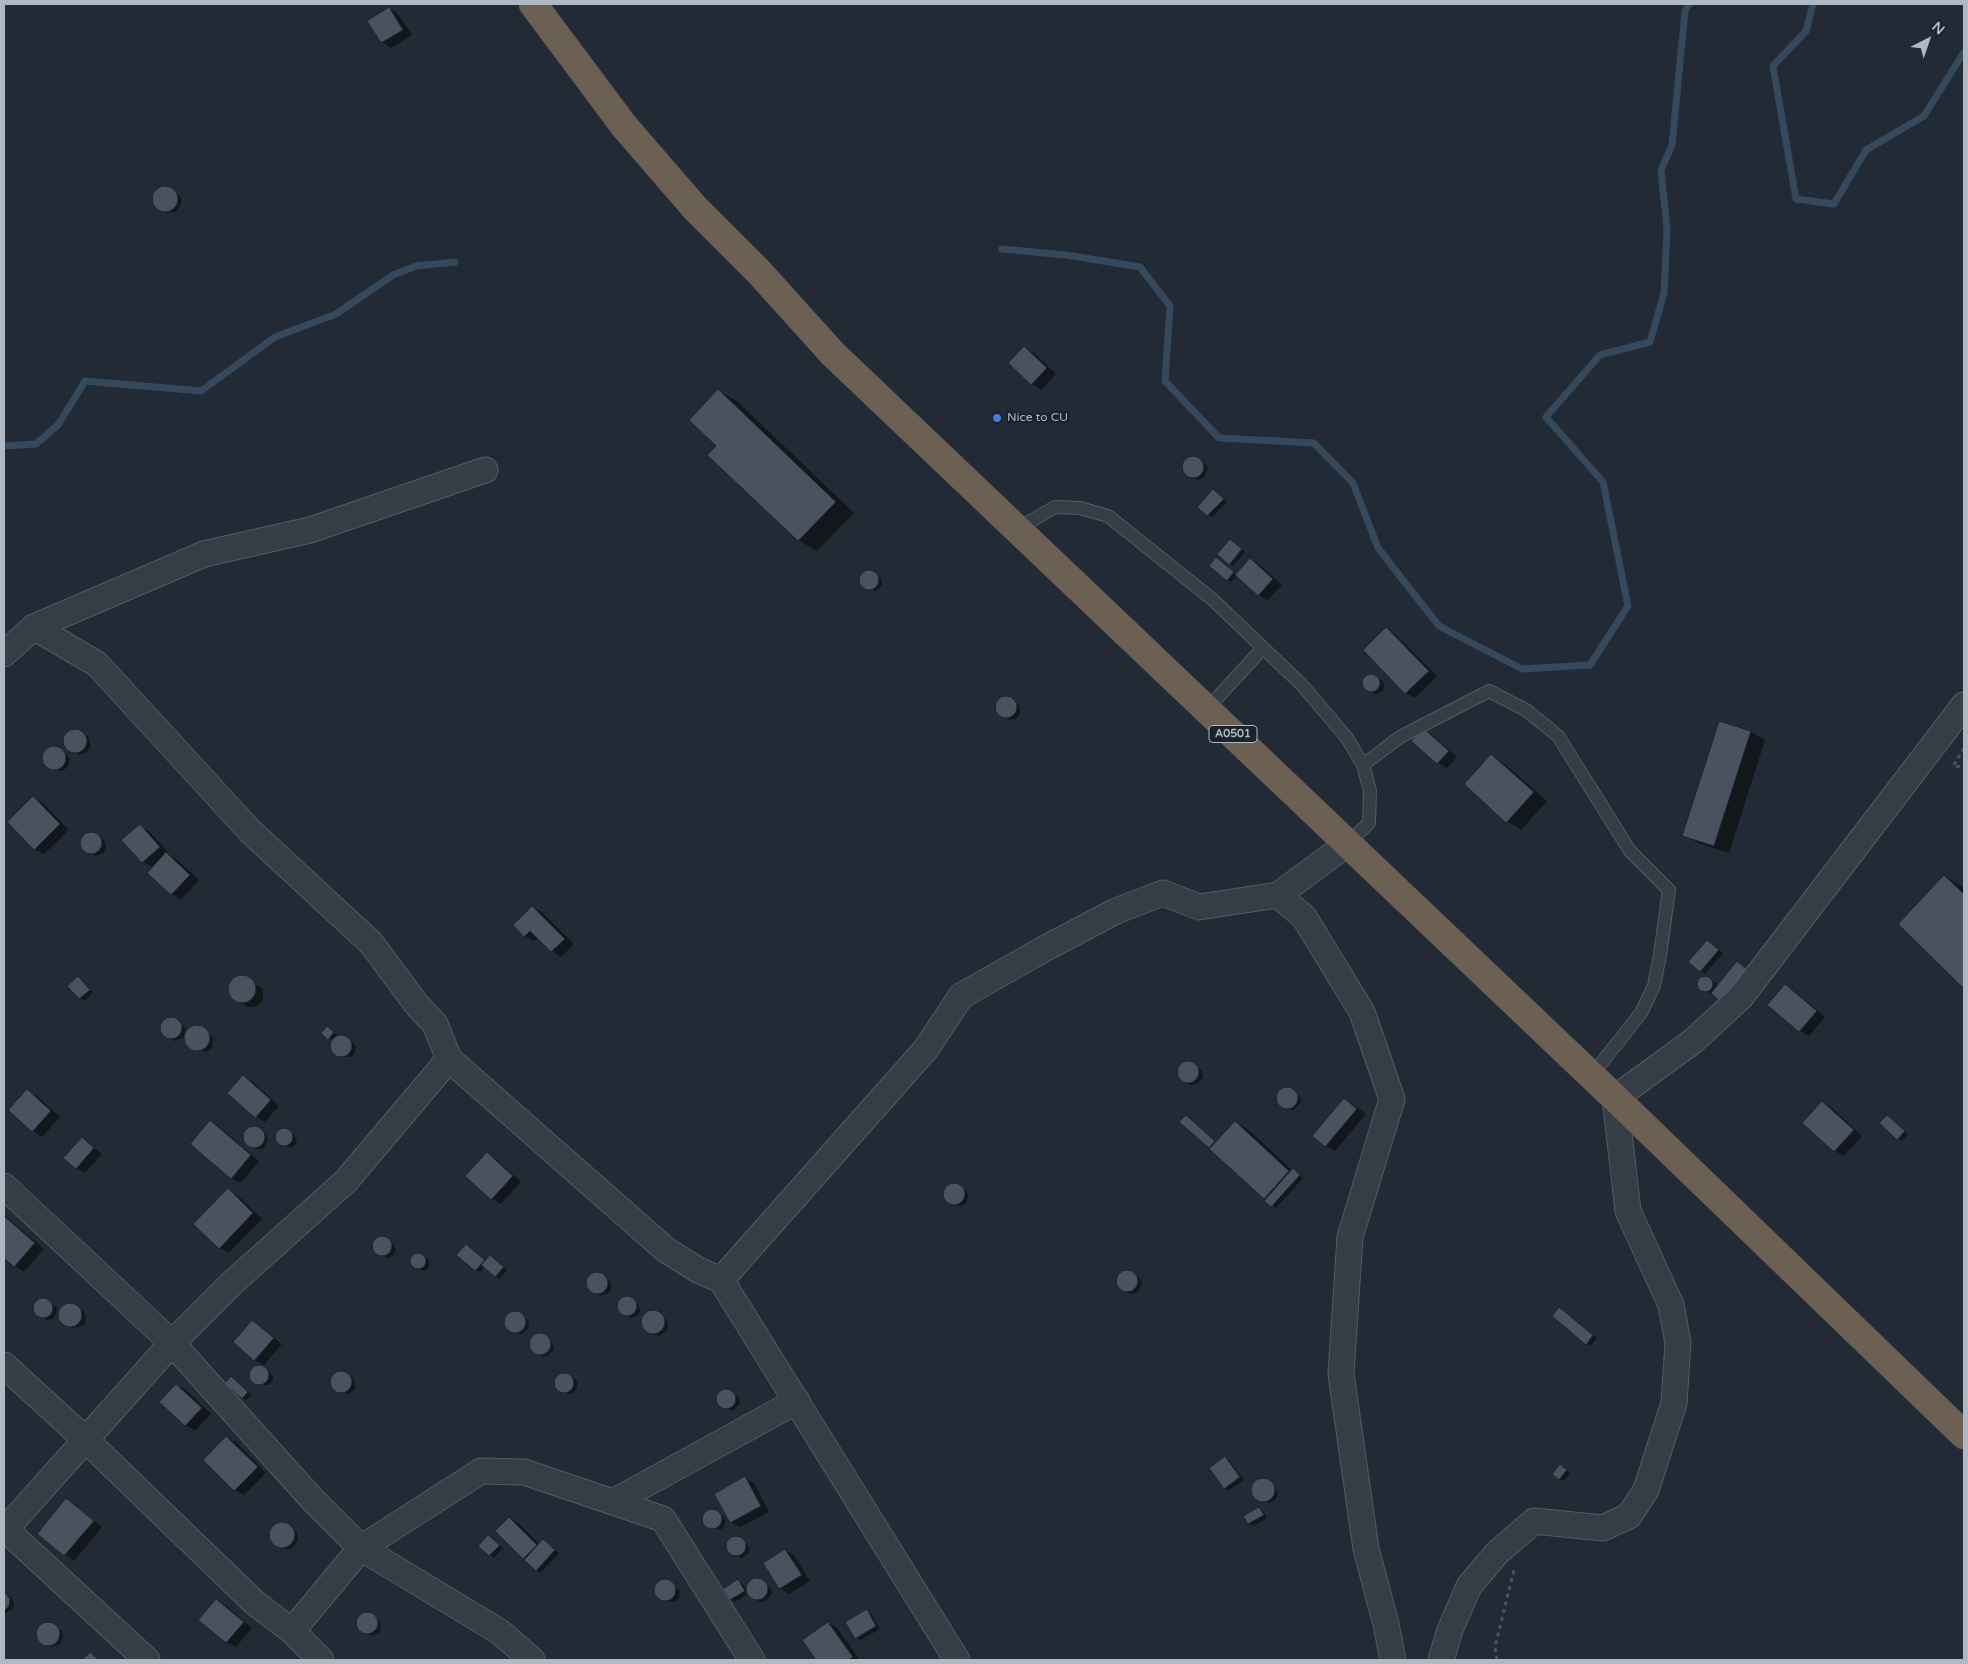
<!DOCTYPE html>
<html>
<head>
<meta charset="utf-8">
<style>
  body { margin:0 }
  #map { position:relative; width:1968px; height:1664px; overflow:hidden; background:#222b35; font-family:"Varela Round",sans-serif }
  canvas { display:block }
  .frame { position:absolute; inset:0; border:5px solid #b0b8c3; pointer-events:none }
  .north { position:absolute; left:1903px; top:15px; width:50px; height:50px; -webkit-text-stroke:4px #1b222b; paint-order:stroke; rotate:41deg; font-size:14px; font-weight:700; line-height:20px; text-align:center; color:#b0b8c3 }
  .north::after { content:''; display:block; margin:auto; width:18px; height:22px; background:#b0b8c3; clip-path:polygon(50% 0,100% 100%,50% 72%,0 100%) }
</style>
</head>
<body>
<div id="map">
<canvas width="1968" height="1664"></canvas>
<div class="frame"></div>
<div class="north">N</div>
</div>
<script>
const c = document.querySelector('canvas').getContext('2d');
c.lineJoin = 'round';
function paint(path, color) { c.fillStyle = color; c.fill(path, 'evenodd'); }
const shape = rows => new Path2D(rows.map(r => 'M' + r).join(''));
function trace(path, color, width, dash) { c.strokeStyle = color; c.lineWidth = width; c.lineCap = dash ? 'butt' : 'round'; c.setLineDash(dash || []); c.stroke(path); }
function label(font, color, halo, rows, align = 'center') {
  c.font = font + ' "Varela Round",sans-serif'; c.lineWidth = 4.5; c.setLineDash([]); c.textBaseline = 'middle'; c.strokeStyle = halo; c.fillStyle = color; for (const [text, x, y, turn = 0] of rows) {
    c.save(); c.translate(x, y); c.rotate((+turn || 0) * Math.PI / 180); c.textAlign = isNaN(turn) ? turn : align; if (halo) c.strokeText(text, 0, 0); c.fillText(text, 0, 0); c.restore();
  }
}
paint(shape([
  [389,8,398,14,412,35,391,48,382,42],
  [160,187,167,187,181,197,181,205,176,212,165,213,154,204,154,193],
  [1025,348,1034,353,1056,374,1041,390,1032,384,1010,363],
  [719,391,737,401,854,513,817,551,798,540,718,446],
  [1191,457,1203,461,1208,469,1203,478,1197,480,1184,472,1183,465,1186,460],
  [1214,490,1227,502,1212,517,1208,515],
  [1234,543,1245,552,1233,566,1229,564],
  [1250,559,1260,565,1282,585,1268,600,1258,595,1237,575,1231,582,1227,580,1221,561,1236,575],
  [866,572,874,573,882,580,882,585,876,591,866,588,861,581,862,575],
  [1386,629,1395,634,1437,676,1415,698,1406,693],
  [1373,675,1383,681,1384,686,1383,691,1376,694,1366,690,1363,685,1365,678],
  [1002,698,1009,698,1019,704,1020,714,1016,719,1010,720,997,712,996,706],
  [1720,722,1751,732,1765,740,1729,853,1698,843,1684,835],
  [1423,729,1432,735,1457,757,1447,768,1438,763,1413,741],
  [73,730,88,736,91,746,87,752,80,755,73,752,64,744,64,736],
  [49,748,59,748,64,751,70,759,68,766,63,771,51,769,47,766,43,760,44,752],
  [1491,756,1505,764,1547,801,1521,830,1507,821],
  [33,798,43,803,69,830,44,854,35,849],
  [140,826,149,831,168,852,167,854,176,859,199,880,181,900,172,894,149,873,154,868,143,862],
  [94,834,104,840,106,848,103,853,97,856,86,852,81,842,84,836],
  [1945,876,1964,888,1964,987,1899,924],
  [533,907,542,912,574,944,561,957,552,951,538,937,534,941,525,936,514,925],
  [1707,941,1723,953,1705,974,1690,962],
  [1737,963,1759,979,1711,994,1700,988,1698,984,1701,978,1705,977,1716,983,1717,987],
  [243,976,263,989,263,1001,257,1006,248,1007,231,996,229,988,232,980],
  [78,978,93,993,84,1001,80,998],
  [1785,985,1794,991,1825,1017,1809,1036,1800,1031],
  [174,1019,184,1026,186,1032,183,1038,174,1041,163,1035,161,1030,164,1021],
  [193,1027,201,1027,213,1037,212,1048,206,1052,190,1047,186,1040,187,1032],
  [327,1027,338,1036,349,1039,356,1046,355,1052,351,1057,341,1057,332,1050,332,1043,333,1041,328,1038],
  [1189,1062,1202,1070,1203,1077,1197,1084,1190,1085,1180,1077,1179,1068,1183,1063],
  [243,1076,252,1081,279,1106,265,1122,256,1117],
  [1283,1089,1290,1089,1301,1098,1300,1104,1293,1110,1280,1104,1277,1099,1278,1093],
  [27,1091,37,1096,60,1117,42,1137,33,1131,10,1110],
  [1345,1099,1366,1114,1335,1151,1326,1146],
  [1823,1102,1832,1108,1862,1136,1844,1156,1835,1151],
  [1887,1116,1908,1134,1902,1141,1898,1139],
  [1190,1119,1216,1142,1235,1122,1249,1130,1292,1170,1303,1178,1276,1208,1210,1147],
  [211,1121,220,1127,259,1161,241,1183,231,1178],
  [256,1128,266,1134,268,1140,264,1148,259,1150,245,1143,245,1133,249,1129],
  [284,1129,294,1134,297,1141,295,1145,291,1148,281,1144,277,1138,280,1131],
  [82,1139,102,1154,85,1173,76,1168],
  [487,1154,496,1159,521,1182,501,1204,492,1199],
  [954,1184,967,1191,968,1197,966,1203,961,1206,948,1201,945,1195,948,1187],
  [228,1189,237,1195,262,1219,229,1253,220,1248],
  [4,1215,44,1249,24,1272,4,1257],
  [381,1238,394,1244,396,1250,394,1255,389,1258,376,1253,373,1245,376,1240],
  [470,1248,486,1261,494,1259,507,1270,500,1279,485,1267,480,1272,476,1270,458,1254],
  [416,1255,428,1259,430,1263,428,1269,424,1271,414,1267,412,1263,413,1257],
  [1129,1271,1139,1277,1142,1283,1138,1292,1131,1294,1120,1288,1117,1282,1120,1274],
  [600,1274,610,1281,611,1290,607,1294,601,1296,588,1288,588,1282,591,1276],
  [627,1298,637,1302,640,1310,639,1315,631,1318,621,1313,618,1305,621,1300],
  [41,1300,46,1300,57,1308,56,1314,53,1319,47,1320,35,1312,35,1306],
  [75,1306,85,1313,86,1320,83,1326,72,1328,62,1322,60,1312,64,1307],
  [1560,1308,1597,1338,1590,1346,1586,1344],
  [650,1312,657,1312,667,1320,668,1330,659,1336,647,1332,642,1322,644,1316],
  [512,1313,522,1315,526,1317,529,1323,528,1329,521,1334,510,1330,505,1322,507,1317],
  [252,1321,282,1344,264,1365,255,1360,235,1342],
  [541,1335,553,1343,554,1349,548,1356,541,1356,532,1349,531,1342,536,1336],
  [256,1366,263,1366,273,1376,273,1381,269,1385,260,1385,250,1376,252,1370],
  [341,1372,352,1377,355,1382,355,1389,348,1394,337,1391,331,1383,335,1375],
  [568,1375,577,1381,577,1389,573,1393,568,1394,557,1386,556,1381,559,1376],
  [232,1377,251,1395,246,1400,242,1398],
  [177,1385,186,1390,211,1414,195,1431,186,1425,161,1401],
  [722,1391,730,1391,739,1397,740,1403,734,1410,728,1410,718,1403,718,1395],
  [226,1437,236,1442,266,1473,244,1495,235,1490,205,1460],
  [1225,1458,1229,1460,1244,1480,1229,1490,1225,1488],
  [1564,1468,1570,1473,1564,1481,1559,1479],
  [745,1478,754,1483,769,1512,740,1527,731,1522],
  [1263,1479,1274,1484,1278,1494,1275,1500,1269,1503,1255,1497,1252,1491,1256,1481],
  [67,1500,102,1527,74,1561,39,1533],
  [1259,1509,1263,1511,1267,1518,1253,1526,1249,1523],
  [712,1511,722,1515,726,1519,724,1527,720,1530,707,1525,704,1518,707,1513],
  [510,1518,519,1524,540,1545,544,1541,559,1553,540,1573,524,1558],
  [283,1523,297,1532,298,1540,291,1549,284,1549,270,1539,270,1531,275,1525],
  [488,1536,503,1548,494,1558,480,1546],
  [734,1538,742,1540,749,1547,749,1553,742,1558,732,1553,728,1548,730,1541],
  [785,1550,794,1555,810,1581,789,1594,780,1588,765,1563],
  [757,1580,770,1587,772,1593,766,1601,760,1602,748,1594,735,1602,731,1599,725,1589,738,1581,742,1583,747,1590,748,1584],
  [663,1581,673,1584,680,1591,679,1598,674,1602,664,1601,659,1598,656,1593,656,1587],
  [4,1593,11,1597,14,1602,13,1608,5,1613,4,1613],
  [216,1600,226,1606,252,1628,236,1647,226,1642],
  [867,1611,871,1613,880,1629,860,1640,856,1638],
  [366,1614,379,1620,381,1626,380,1632,372,1636,359,1628,357,1622,360,1616],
  [48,1623,62,1631,63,1638,60,1644,51,1647,40,1642,37,1635,39,1628],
  [828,1623,837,1628,860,1660,818,1660,804,1640]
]), '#0007');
trace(shape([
  [1813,4,1806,31,1773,66,1796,199,1834,204,1866,150,1924,116,1964,52],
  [1002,249,1066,255,1140,267,1170,306,1165,381,1219,438,1314,443,1353,483,1378,548,1439,626,1522,669,1590,665,1628,606,1603,482,1546,417,1600,355,1650,342,1664,293,1667,229,1661,170,1672,145,1685,11,1689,4],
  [4,446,36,444,58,425,85,381,201,391,275,337,336,314,393,275,416,266,455,262]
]), '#36485b', 7);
const building = shape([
  [389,7,403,30,381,43,367,21,389,7],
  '152 199a13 13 0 1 1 26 0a13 13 0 1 1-26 0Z',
  [1024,346,1047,368,1031,385,1008,363,1024,346],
  [718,389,836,502,798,541,707,455,716,446,689,420,718,389],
  '1182 467a11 11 0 1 1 22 0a11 11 0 1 1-22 0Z',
  [1213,489,1224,499,1207,516,1197,507,1213,489],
  [1230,539,1242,549,1229,565,1217,554,1230,539],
  [1216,557,1234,572,1227,581,1209,566,1216,557],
  [1250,558,1273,579,1258,596,1235,575,1250,558],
  '859 580a10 10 0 1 1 20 0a10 10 0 1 1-20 0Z',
  [1386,627,1429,671,1405,694,1363,650,1386,627],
  '1362 683a9 9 0 1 1 18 0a9 9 0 1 1-18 0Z',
  '995 707a11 11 0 1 1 22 0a11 11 0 1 1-22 0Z',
  [1719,721,1751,731,1714,846,1682,836,1719,721],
  [1423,728,1449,751,1437,764,1411,741,1423,728],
  '63 741a12 12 0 1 1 24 0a12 12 0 1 1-24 0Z',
  '42 758a12 12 0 1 1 24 0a12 12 0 1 1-24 0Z',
  [1491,754,1534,792,1506,823,1464,784,1491,754],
  [33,796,60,824,34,850,7,822,33,796],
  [140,824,160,847,142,863,121,840,140,824],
  '80 843a11 11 0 1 1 22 0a11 11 0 1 1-22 0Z',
  [166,852,190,875,171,895,147,873,166,852],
  [1944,875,1964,894,1964,989,1898,924,1944,875],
  [532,906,565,939,551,952,530,931,524,937,513,925,532,906],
  [1707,940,1719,950,1700,972,1688,962,1707,940],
  [1737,961,1751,973,1724,1005,1711,993,1737,961],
  '228 989a14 14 0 1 1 28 0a14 14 0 1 1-28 0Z',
  '1697 984a8 8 0 1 1 16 0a8 8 0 1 1-16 0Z',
  [78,976,90,990,79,999,67,986,78,976],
  [1785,984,1817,1011,1799,1032,1767,1005,1785,984],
  '160 1028a11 11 0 1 1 22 0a11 11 0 1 1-22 0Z',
  '184 1038a13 13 0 1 1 26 0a13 13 0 1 1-26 0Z',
  [327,1026,334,1032,328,1040,321,1033,327,1026],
  '330 1046a11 11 0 1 1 22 0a11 11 0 1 1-22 0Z',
  '1177 1072a11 11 0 1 1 22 0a11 11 0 1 1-22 0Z',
  [243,1075,271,1100,255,1118,227,1093,243,1075],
  '1276 1098a11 11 0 1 1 22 0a11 11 0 1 1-22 0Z',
  [27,1089,51,1111,32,1132,8,1110,27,1089],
  [1344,1098,1357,1109,1325,1147,1312,1136,1344,1098],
  [1822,1101,1854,1130,1834,1152,1802,1123,1822,1101],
  [1186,1115,1215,1141,1209,1148,1179,1122,1186,1115],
  [1887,1115,1905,1131,1897,1140,1879,1123,1887,1115],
  [210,1120,251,1155,231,1179,190,1144,210,1120],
  [1235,1121,1289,1171,1264,1199,1209,1149,1235,1121],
  '243 1137a11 11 0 1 1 22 0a11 11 0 1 1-22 0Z',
  '275 1137a9 9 0 1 1 18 0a9 9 0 1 1-18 0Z',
  [82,1137,94,1148,76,1169,63,1158,82,1137],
  [487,1152,513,1176,491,1200,465,1176,487,1152],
  [1293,1168,1300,1175,1271,1207,1264,1201,1293,1168],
  '943 1194a11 11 0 1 1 22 0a11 11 0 1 1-22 0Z',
  [228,1188,253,1213,219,1249,193,1224,228,1188],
  [4,1216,35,1243,14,1267,4,1258,4,1216],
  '372 1246a10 10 0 1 1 20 0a10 10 0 1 1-20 0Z',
  [466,1244,485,1260,475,1271,456,1255,466,1244],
  '410 1261a8 8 0 1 1 16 0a8 8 0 1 1-16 0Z',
  [490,1255,504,1267,495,1277,481,1265,490,1255],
  '1116 1281a11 11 0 1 1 22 0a11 11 0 1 1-22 0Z',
  '586 1283a11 11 0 1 1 22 0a11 11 0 1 1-22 0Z',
  '617 1306a10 10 0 1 1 20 0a10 10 0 1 1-20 0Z',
  '33 1308a10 10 0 1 1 20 0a10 10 0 1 1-20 0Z',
  '58 1315a12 12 0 1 1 24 0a12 12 0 1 1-24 0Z',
  [1559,1307,1593,1335,1586,1345,1552,1316,1559,1307],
  '641 1322a12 12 0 1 1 24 0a12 12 0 1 1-24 0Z',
  '504 1322a11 11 0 1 1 22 0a11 11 0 1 1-22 0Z',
  [252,1320,274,1338,254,1361,233,1342,252,1320],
  '529 1344a11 11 0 1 1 22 0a11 11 0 1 1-22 0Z',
  '249 1375a10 10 0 1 1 20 0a10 10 0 1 1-20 0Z',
  '330 1382a11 11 0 1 1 22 0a11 11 0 1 1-22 0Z',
  '554 1383a10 10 0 1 1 20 0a10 10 0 1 1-20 0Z',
  [231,1376,248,1392,242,1399,225,1383,231,1376],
  [176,1384,202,1408,185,1426,159,1402,176,1384],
  '716 1399a10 10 0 1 1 20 0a10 10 0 1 1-20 0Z',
  [226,1436,258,1467,234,1491,203,1460,226,1436],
  [1225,1456,1240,1477,1224,1489,1209,1468,1225,1456],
  [1560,1464,1567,1470,1559,1480,1552,1474,1560,1464],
  [745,1476,761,1506,730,1523,714,1494,745,1476],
  '1251 1490a12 12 0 1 1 24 0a12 12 0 1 1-24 0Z',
  [66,1498,94,1521,64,1556,37,1534,66,1498],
  [1259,1507,1264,1515,1248,1524,1243,1516,1259,1507],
  '702 1519a10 10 0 1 1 20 0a10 10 0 1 1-20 0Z',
  [509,1517,537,1545,523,1559,495,1531,509,1517],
  '269 1535a13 13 0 1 1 26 0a13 13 0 1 1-26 0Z',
  [488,1535,500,1545,489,1556,478,1546,488,1535],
  '726 1546a10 10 0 1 1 20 0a10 10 0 1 1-20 0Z',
  [543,1539,555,1550,536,1571,524,1560,543,1539],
  [785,1549,802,1575,779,1589,763,1563,785,1549],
  '746 1589a11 11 0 1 1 22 0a11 11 0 1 1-22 0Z',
  [738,1579,745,1591,730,1600,723,1589,738,1579],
  '654 1590a11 11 0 1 1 22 0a11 11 0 1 1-22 0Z',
  [4,1591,10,1599,9,1606,4,1611,4,1591],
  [216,1599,244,1622,226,1643,198,1620,216,1599],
  [867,1609,876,1626,855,1639,845,1622,867,1609],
  '356 1623a11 11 0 1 1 22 0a11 11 0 1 1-22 0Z',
  [828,1622,853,1657,848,1660,816,1660,802,1640,828,1622],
  '36 1634a12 12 0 1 1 24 0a12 12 0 1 1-24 0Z',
  [90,1652,99,1660,82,1660,90,1652]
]);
paint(building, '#48535f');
trace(building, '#1d242d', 1);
const lane = shape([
  [1017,529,1055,507,1080,508,1108,516,1212,599,1302,685,1347,738,1363,765,1370,791,1369,823,1347,844],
  [1207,709,1263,648],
  [1363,765,1400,737,1489,691,1526,710,1558,736,1630,851,1669,890,1660,955,1654,986,1641,1013,1591,1076]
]);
const street = shape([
  [4,654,34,627,204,554,310,530,485,470],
  [1278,895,1304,917,1362,1012,1392,1099,1350,1237,1341,1374,1366,1549,1386,1624,1393,1660],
  [449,1059,666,1250,698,1270,721,1280,957,1660],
  [4,1186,172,1343,312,1499,361,1548,500,1632,532,1660],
  [721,1280,926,1049,961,996,1044,949,1116,911,1163,893,1199,907,1278,895,1347,844],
  [4,1365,86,1440,255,1603,292,1631,321,1660],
  [613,1502,797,1401],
  [4,1528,147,1660],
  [4,1531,172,1343,231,1284,346,1181,449,1059,435,1024,417,1005,371,943,250,831,97,664,34,627],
  [292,1631,361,1548,481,1471,524,1472,663,1519,752,1660],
  [1441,1660,1450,1630,1469,1586,1497,1553,1534,1521,1603,1528,1629,1516,1646,1490,1674,1403,1678,1343,1671,1305,1628,1211,1615,1098,1692,1042,1741,997,1964,705]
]);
const highway = shape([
  [533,4,624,126,695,208,759,272,833,354,1615,1098,1964,1435]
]);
trace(lane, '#535b64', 14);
trace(street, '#535b64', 27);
trace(highway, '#404851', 29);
trace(shape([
  [1964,748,1953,766,1964,767],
  [1497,1660,1495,1647,1514,1570]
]), '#455758', 3, [4, 4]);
trace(lane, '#353d46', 12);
trace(street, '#353d46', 25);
trace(highway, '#6c6053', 28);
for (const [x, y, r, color] of [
  [997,418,5,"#3f7fe0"]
]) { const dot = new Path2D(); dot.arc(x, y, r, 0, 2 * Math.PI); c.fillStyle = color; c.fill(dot); trace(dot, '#1b222b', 2); }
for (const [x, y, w] of [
  [1233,734,48]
]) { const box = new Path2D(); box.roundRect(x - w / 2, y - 8.5, w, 17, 4); c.fillStyle = '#1b222b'; c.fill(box); trace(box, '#b0b8c3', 1); }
label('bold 11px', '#b0b8c3', null, [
  ["A0501",1233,734]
]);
label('12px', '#b0b8c3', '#1b222b', [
  ["Nice to CU",1007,418]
], 'left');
</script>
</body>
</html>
